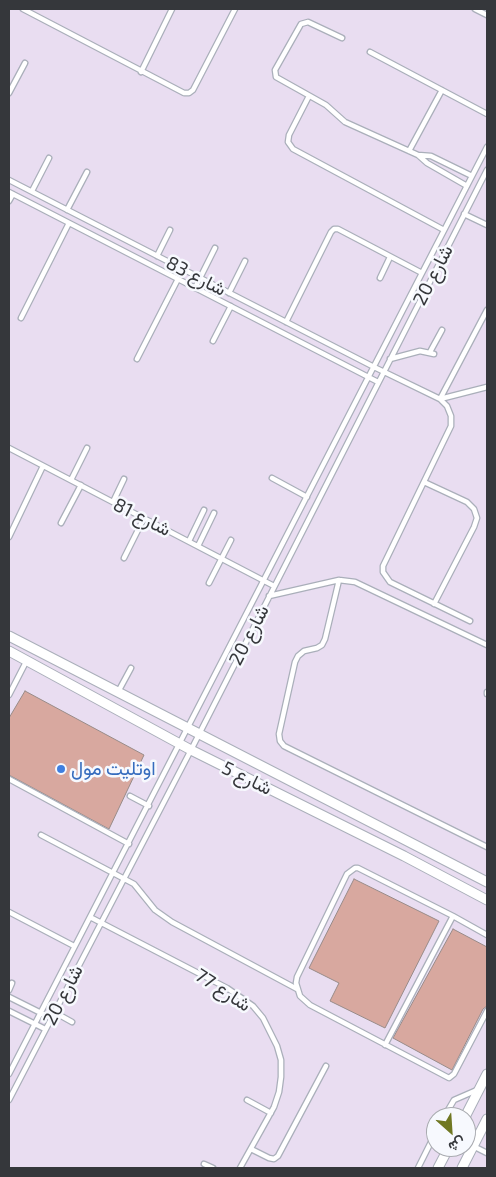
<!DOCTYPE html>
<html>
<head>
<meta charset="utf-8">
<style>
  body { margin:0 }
  #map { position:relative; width:496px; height:1177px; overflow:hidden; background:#e6ecf7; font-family:"Exo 2",Vazirmatn,sans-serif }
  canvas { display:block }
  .frame { position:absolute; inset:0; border:10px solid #35373b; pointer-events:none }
  .north { position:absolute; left:426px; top:1107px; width:50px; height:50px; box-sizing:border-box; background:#f7f9fe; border:1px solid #a9abb0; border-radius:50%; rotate:154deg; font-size:14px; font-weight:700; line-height:20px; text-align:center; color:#35373b }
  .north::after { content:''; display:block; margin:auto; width:18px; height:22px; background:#707823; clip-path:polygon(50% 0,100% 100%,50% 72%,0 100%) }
</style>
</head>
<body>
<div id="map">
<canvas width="496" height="1177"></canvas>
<div class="frame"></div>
<div class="north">ش</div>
</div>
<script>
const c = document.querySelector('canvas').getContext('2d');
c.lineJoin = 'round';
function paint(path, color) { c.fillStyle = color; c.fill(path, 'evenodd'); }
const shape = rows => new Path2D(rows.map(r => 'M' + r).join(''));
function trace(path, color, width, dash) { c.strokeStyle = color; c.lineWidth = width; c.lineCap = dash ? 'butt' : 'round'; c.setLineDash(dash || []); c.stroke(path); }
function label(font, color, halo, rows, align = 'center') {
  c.font = font + ' "Exo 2",Vazirmatn,sans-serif'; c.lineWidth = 5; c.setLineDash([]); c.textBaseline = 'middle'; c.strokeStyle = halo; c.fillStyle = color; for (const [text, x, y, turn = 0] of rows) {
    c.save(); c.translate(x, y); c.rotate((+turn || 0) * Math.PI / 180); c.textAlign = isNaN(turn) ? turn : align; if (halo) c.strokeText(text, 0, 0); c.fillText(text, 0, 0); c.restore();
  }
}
paint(shape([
  [9,9,487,9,487,1168,9,1168],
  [436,1117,466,1117,466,1147,436,1147]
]), '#e9ddf1');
const building = shape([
  [25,691,144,755,109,829,9,775,9,718,25,691],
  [354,879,439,921,385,1028,330,1001,339,983,309,968,354,879],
  [453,929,487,947,487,1006,483,1009,452,1070,393,1038,453,929]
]);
paint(building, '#d8a89f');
trace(building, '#998c89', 1);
const service = shape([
  [23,9,184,93,189,93,193,90,235,9],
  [475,9,487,15],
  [342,38,308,22,301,24,275,70,276,77,326,105,345,122,418,155,427,163,467,186],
  [370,52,487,114],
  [141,72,172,9],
  [9,93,25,63],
  [309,96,289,135,288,142,293,149,444,230],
  [409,151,442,90],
  [418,155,431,156,472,176],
  [9,180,374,367,440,399,447,406,451,416,451,426,383,566,383,572,390,582,470,621],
  [32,191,49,158],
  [9,192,378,382],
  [9,201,13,194],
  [67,210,87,172],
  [464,214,487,225],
  [157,256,170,230],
  [380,278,390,257],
  [195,288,215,248],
  [229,293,245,261],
  [21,318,69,223],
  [286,322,331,232,334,229,338,229,422,273],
  [213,341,231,306],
  [430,352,442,330],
  [137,359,178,279],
  [390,359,420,351,434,354],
  [440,399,487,310],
  [440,399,487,387],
  [9,448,274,586],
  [272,478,307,497],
  [71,480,87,448],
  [424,482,467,502,474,509,477,518,474,527,434,604],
  [113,502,124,479],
  [61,523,81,485],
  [9,537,43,466],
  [189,541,204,510],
  [198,546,214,513],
  [124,558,144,518],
  [339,580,325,639,322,645,317,648,304,651,298,656,295,662,279,734,280,741,284,746,487,847],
  [209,583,231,540],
  [269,596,339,580,355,582,487,645],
  [118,692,131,668],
  [487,694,487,692],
  [9,695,27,660],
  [9,779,129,844],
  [130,796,149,806],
  [41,835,134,884,155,910,172,922,297,989],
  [9,912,74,946],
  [90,917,227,988,253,1006,263,1018,277,1046,281,1060,281,1077,279,1092,274,1107,240,1168],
  [487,935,453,916,358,868,355,868,347,874,297,977,296,983,300,996,310,1005,449,1078,454,1074,487,1011],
  [9,990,12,983],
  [9,997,51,1018],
  [9,1011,45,1029],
  [54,1012,72,1022],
  [385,1045,453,916],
  [9,1074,487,147],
  [9,1100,191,750,487,170],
  [247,1100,271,1113],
  [444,1117,454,1100,477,1090],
  [473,1146,487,1153],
  [251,1149,269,1158,274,1159,278,1156,326,1066],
  [204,1164,213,1168],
  [418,1168,436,1132]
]);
const minor = shape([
  [9,636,487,882],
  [9,651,191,750,404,856,487,900],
  [465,1117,487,1074],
  [438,1168,449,1147],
  [462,1168,487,1119]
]);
trace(service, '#aaafba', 7);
trace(minor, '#aaafba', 11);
trace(service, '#fff', 4.5);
trace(minor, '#fff', 9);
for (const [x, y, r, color] of [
  [61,769,5,"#3f7fe0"]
]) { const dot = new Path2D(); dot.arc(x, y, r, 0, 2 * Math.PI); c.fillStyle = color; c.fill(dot); trace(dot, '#f7f9fe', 2); }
label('19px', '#35373b', '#f7f9fe', [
  ["شارع 20",433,275,-63],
  ["شارع 83",196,276,27],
  ["شارع 81",142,517,27],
  ["شارع 20",249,635,-63],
  ["شارع 5",247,778,26],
  ["شارع 77",223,990,33],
  ["شارع 20",63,995,-63]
]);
label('19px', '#366cbe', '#f7f9fe', [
  ["اوتليت مول",71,769]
], 'left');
</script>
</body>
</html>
